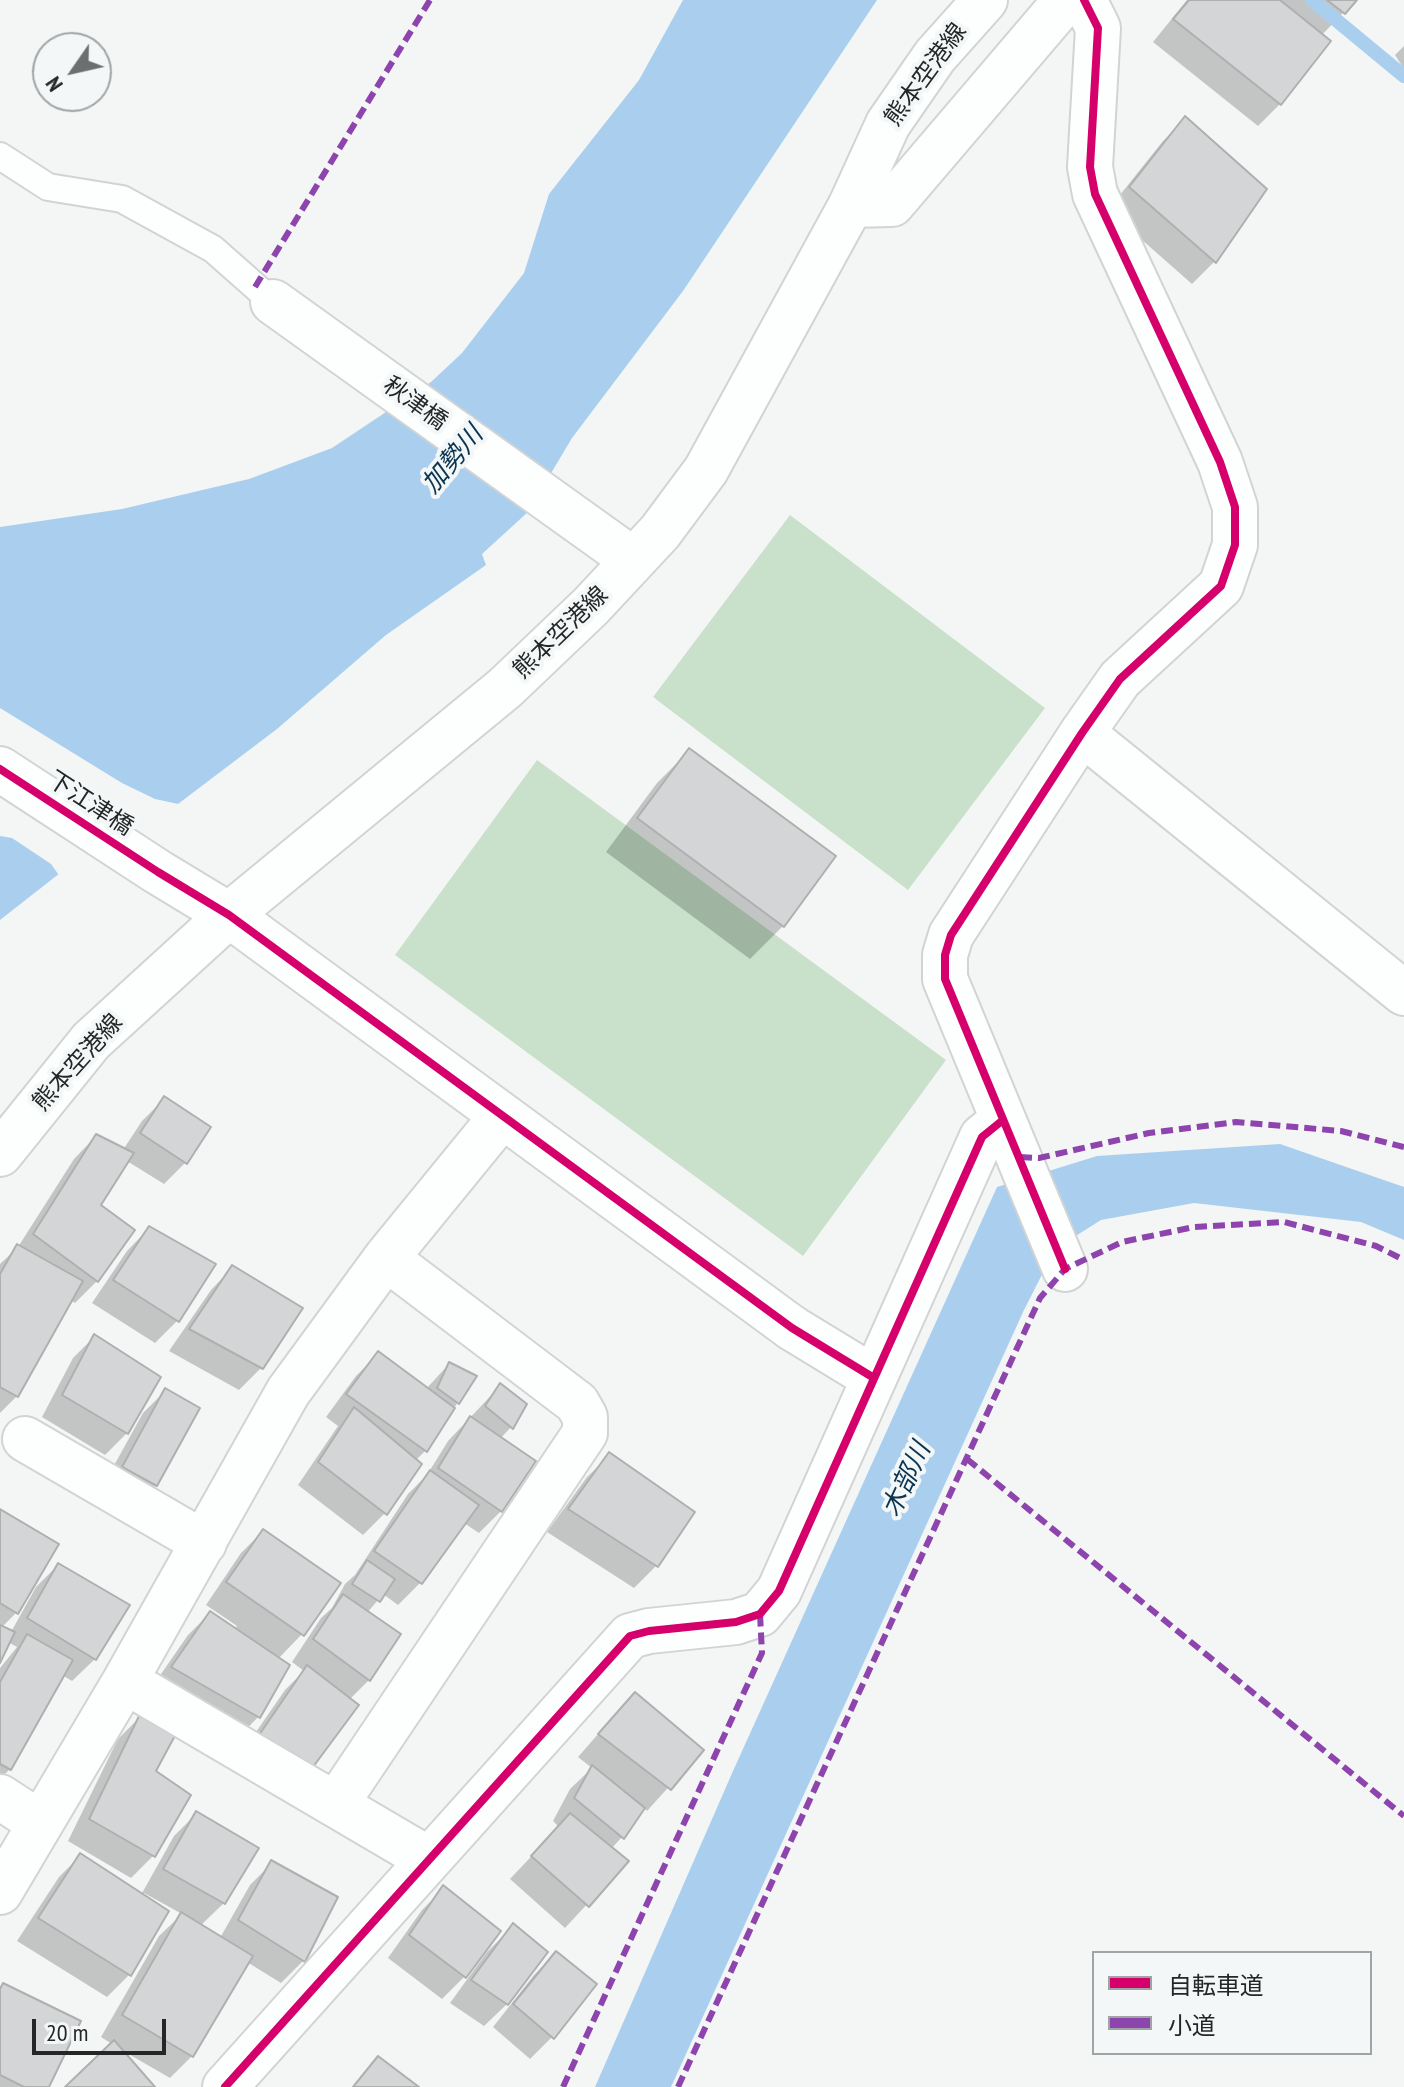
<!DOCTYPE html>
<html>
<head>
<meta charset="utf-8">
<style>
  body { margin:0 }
  #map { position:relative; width:1404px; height:2087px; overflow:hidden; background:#f4f6f6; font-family:"PT Sans Narrow","Noto Sans JP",sans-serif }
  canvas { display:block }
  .legend { position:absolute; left:1092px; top:1951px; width:280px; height:104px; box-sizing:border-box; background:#f3f7f7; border:2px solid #a1a4a4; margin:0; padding:10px 14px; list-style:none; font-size:24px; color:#252727 }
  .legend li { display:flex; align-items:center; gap:16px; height:40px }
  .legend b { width:40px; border:2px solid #a1a4a4 }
  .north { position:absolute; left:32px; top:32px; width:80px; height:80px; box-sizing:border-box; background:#f3f7f7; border:2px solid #a1a4a4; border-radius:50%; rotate:236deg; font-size:22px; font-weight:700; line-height:32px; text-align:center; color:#252727 }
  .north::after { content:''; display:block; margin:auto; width:28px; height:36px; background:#6d6f6f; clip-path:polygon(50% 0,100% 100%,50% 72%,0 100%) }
  .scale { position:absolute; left:32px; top:2019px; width:134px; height:36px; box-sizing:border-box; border:4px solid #252727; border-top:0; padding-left:10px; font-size:24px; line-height:28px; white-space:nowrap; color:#252727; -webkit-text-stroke:6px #f3f7f7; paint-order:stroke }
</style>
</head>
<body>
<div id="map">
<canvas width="1404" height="2087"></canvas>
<ul class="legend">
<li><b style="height:10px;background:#d6006c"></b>自転車道</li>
<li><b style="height:10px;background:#8e44ad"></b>小道</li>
</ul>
<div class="north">N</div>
<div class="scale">20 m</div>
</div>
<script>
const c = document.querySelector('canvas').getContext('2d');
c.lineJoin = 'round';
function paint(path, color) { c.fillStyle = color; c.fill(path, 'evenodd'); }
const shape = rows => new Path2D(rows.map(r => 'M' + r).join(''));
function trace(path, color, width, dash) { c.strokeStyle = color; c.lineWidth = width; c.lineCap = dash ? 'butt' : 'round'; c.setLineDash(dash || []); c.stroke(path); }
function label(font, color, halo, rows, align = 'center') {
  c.font = font + ' "PT Sans Narrow","Noto Sans JP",sans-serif'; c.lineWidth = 8; c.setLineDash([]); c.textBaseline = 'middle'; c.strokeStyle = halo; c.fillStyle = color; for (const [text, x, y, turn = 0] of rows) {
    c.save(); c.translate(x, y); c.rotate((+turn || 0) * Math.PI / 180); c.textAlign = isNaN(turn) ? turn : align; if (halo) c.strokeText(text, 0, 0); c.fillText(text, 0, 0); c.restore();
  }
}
paint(shape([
  [790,515,1045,708,908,890,653,697],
  [537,760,946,1060,803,1256,395,955]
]), '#c9e1cb');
paint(shape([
  [683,0,877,0,683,291,572,438,528,512,482,554,486,565,386,635,277,729,178,804,60,873,0,920,0,527,122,509,249,479,332,448,431,382,462,353,524,273,549,194,639,80],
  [1280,1144,1404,1187,1404,1240,1361,1222,1194,1203,1101,1220,1055,1249,1024,1310,671,2087,595,2087,733,1771,997,1187,1097,1156]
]), '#aacfee');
paint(shape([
  [0,708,122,783,155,799,183,805,61,878,51,864,12,838,0,836]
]), '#f4f6f6');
paint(shape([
  [1187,0,1355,0,1321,36,1280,104,1258,126,1153,42],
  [1404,46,1404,69,1395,55],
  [1185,119,1265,190,1214,262,1192,284,1108,210,1163,141],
  [689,751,834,856,783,926,750,959,606,852,657,783],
  [164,1099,186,1162,164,1184,127,1161,98,1206,97,1281,75,1303,70,1300,17,1396,0,1413,0,1264,18,1247,74,1159,96,1136,123,1150,142,1121],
  [149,1228,177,1321,155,1343,92,1303,127,1251],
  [233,1267,301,1308,261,1368,239,1390,169,1351,211,1290],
  [95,1336,127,1433,105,1455,42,1417,73,1358],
  [378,1354,426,1389,449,1364,458,1402,426,1450,415,1461,385,1513,363,1535,298,1485,338,1426,326,1417,356,1376],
  [500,1386,511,1427,500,1439,501,1511,479,1533,464,1523,420,1583,398,1605,383,1594,367,1613,398,1634,369,1680,349,1700,238,1758,285,1690,304,1671,292,1662,321,1618,332,1608,345,1584,355,1575,408,1494,427,1475,448,1441],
  [165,1391,156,1485,134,1507,101,1489,143,1413],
  [610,1455,656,1566,634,1588,547,1532,587,1477],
  [0,1511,16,1613,1,1628,11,1632,36,1587,58,1565,95,1659,72,1681,62,1675,10,1769,0,1779,0,1668,17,1647,8,1642,0,1658],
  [263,1531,302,1634,278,1659,259,1716,237,1739,150,1690,188,1635,210,1613,234,1630,237,1626,206,1605,241,1553],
  [140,1717,153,1856,131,1878,68,1841,118,1739],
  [613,1717,701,1751,647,1811,643,1807,622,1837,611,1849,626,1862,565,1928,510,1879,559,1827,553,1821,570,1789,592,1768,578,1757],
  [197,1813,224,1903,200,1926,220,1938,250,1885,272,1863,335,1898,303,1961,281,1983,247,1962,192,2056,170,2078,120,2049,152,2087,68,2087,112,2044,101,2037,159,1936,182,1914,144,1893,143,1896,166,1911,129,1975,107,1997,17,1941,59,1877,81,1855,141,1895,174,1836],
  [444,1888,498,1932,464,1977,442,1999,388,1958,422,1910],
  [513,1926,507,2004,484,2026,450,2003,487,1952],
  [556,1953,552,2037,530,2059,493,2027,534,1975],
  [4,1985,46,2087,0,2087,0,1989]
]), '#0003');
trace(shape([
  [1312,0,1404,76]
]), '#aacfee', 14);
const building = shape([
  [1189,0,1280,0,1331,41,1281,105,1173,19,1189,0],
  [1327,0,1357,0,1345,14,1327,0],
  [1185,116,1267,189,1216,263,1129,187,1185,116],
  [689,748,836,856,784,927,637,818,689,748],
  [164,1096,211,1127,187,1164,140,1133,164,1096],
  [96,1134,134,1153,101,1205,135,1230,98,1282,33,1234,96,1134],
  [149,1226,216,1264,179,1322,113,1280,149,1226],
  [17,1244,83,1281,18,1397,0,1387,0,1274,17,1244],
  [232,1265,303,1308,263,1369,189,1329,232,1265],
  [94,1334,161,1377,128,1434,62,1395,94,1334],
  [378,1351,455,1408,427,1452,346,1394,378,1351],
  [449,1362,477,1376,459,1404,437,1388,449,1362],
  [500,1383,527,1404,513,1429,485,1406,500,1383],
  [165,1388,200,1408,157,1486,122,1467,165,1388],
  [354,1407,422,1464,387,1515,318,1462,354,1407],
  [470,1416,536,1461,502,1512,438,1468,470,1416],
  [609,1452,695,1512,658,1567,568,1509,609,1452],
  [430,1470,479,1505,422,1584,374,1551,430,1470],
  [0,1509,59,1544,18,1614,0,1603,0,1509],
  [263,1529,341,1583,304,1636,226,1582,263,1529],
  [367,1560,395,1579,380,1602,352,1584,367,1560],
  [58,1563,130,1605,96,1660,27,1618,58,1563],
  [343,1594,401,1634,370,1681,313,1639,343,1594],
  [210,1611,290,1665,260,1718,171,1667,210,1611],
  [0,1625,15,1632,0,1663,0,1625],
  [27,1634,73,1660,11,1770,0,1764,0,1682,27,1634],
  [307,1665,359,1705,310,1771,259,1735,307,1665],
  [635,1692,704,1750,671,1790,598,1734,635,1692],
  [140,1714,178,1730,156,1771,191,1795,155,1857,89,1819,140,1714],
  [592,1765,645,1808,624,1839,574,1798,592,1765],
  [196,1811,259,1848,225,1904,163,1869,196,1811],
  [570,1813,629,1861,589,1907,531,1856,570,1813],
  [80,1853,169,1911,131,1976,38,1918,80,1853],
  [271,1860,338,1897,305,1962,238,1920,271,1860],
  [443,1885,501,1931,466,1978,409,1935,443,1885],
  [181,1912,253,1956,193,2057,122,2015,181,1912],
  [513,1923,548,1952,508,2005,471,1980,513,1923],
  [556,1951,597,1984,554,2039,513,2004,556,1951],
  [3,1983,81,2021,49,2087,24,2087,0,2075,0,1989,3,1983],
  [114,2040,155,2087,65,2087,114,2040],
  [378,2056,419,2087,353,2087,378,2056]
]);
paint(building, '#d4d5d6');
trace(building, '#aeafaf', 2);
const lane = shape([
  [0,156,48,187,122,199,213,249,273,302]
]);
const street = shape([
  [851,205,892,204,1066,0],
  [273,302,633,560],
  [1082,733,1404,993],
  [1065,1269,945,979,945,955,951,935,1082,733,1120,679,1221,586,1235,545,1235,507,1220,462,1095,194,1090,167,1098,28,1084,0],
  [792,1328,874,1378],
  [25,1439,204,1543],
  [125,1681,428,1859],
  [0,1797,40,1823],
  [336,1804,585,1433,585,1417,577,1403,386,1258],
  [0,1892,125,1681,288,1392,386,1258,502,1116],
  [225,2087,630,1636,649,1631,736,1622,760,1614,779,1591,982,1137,1003,1120]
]);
const secondary = shape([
  [0,769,158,872,229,915,792,1328],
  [0,1154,91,1041,229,915,505,688,591,606,660,532,706,470,851,205,888,124,935,56,985,0]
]);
trace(lane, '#d2d3d3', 30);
trace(street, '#d2d3d3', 48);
trace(secondary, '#d2d3d3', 48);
trace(lane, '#fdfefe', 26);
trace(street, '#fdfefe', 44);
trace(secondary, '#fdfefe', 44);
trace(shape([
  [255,287,430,0],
  [1020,1157,1039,1158,1149,1133,1236,1122,1341,1131,1404,1147],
  [967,1459,1404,1816],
  [563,2087,762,1653,760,1614],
  [678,2087,1040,1298,1065,1269,1122,1242,1194,1227,1284,1222,1376,1246,1404,1260]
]), '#8e44ad', 6, [12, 6]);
trace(shape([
  [0,769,158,872,229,915,792,1328,874,1378],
  [1065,1269,945,979,945,955,951,935,1082,733,1120,679,1221,586,1235,545,1235,507,1220,462,1095,194,1090,167,1098,28,1084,0],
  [225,2087,630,1636,649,1631,736,1622,760,1614,779,1591,982,1137,1003,1120]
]), '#d6006c', 8);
label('24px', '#252727', '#f3f7f7', [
  ["熊本空港線",926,75,-54],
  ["秋津橋",415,404,36],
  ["熊本空港線",561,633,-44],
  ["下江津橋",90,804,33],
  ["熊本空港線",78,1063,-48]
]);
label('italic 26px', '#0c3451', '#f3f7f7', [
  ["加勢川",453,460,-50],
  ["木部川",907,1480,-65]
]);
</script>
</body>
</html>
